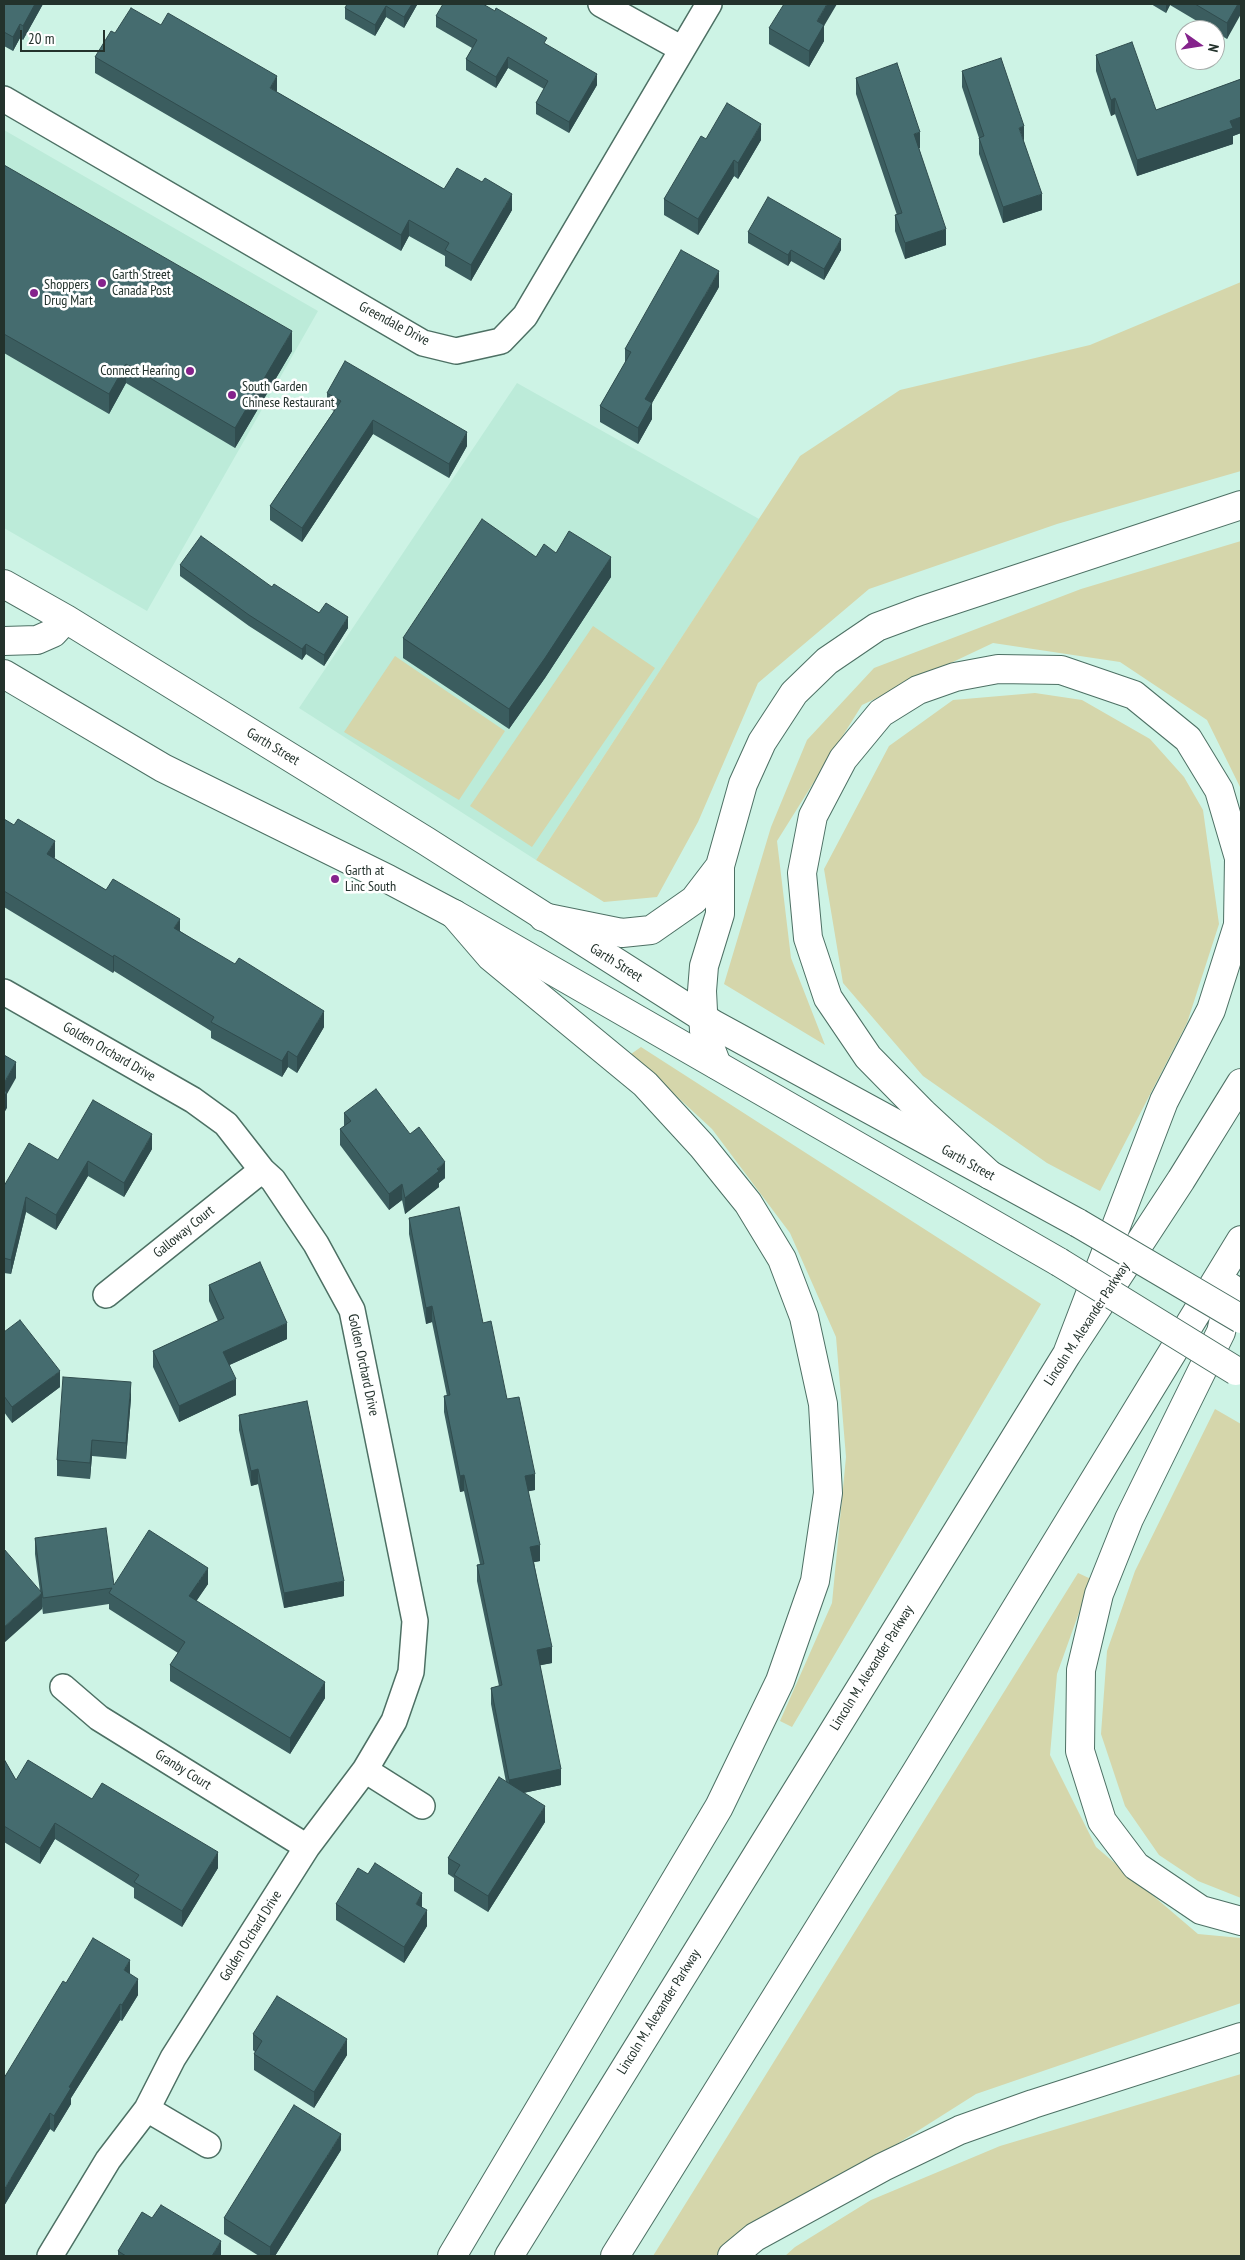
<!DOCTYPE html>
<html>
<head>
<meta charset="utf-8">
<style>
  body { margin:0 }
  #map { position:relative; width:1245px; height:2260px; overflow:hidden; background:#cdf3e5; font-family:"PT Sans Narrow",sans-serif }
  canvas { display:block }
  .frame { position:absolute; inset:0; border:5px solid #23322c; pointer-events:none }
  .north { position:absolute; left:1175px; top:20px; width:50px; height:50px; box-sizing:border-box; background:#fff; border:1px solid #a7adab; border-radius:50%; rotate:103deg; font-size:14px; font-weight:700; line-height:20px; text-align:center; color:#23322c }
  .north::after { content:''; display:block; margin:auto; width:18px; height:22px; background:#85238c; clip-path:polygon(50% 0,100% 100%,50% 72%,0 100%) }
  .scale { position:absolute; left:20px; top:30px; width:85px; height:22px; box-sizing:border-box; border:2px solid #23322c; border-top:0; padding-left:6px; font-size:15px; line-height:18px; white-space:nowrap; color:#23322c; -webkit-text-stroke:4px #fff; paint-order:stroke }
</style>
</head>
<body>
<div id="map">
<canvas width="1245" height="2260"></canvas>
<div class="frame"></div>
<div class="north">N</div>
<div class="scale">20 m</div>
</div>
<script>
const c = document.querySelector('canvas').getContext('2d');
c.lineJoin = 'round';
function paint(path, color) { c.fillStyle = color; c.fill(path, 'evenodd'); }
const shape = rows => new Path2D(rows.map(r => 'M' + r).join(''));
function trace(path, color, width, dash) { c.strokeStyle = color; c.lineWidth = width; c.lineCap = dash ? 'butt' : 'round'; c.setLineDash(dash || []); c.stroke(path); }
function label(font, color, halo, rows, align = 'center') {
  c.font = font + ' "PT Sans Narrow",sans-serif'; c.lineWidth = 5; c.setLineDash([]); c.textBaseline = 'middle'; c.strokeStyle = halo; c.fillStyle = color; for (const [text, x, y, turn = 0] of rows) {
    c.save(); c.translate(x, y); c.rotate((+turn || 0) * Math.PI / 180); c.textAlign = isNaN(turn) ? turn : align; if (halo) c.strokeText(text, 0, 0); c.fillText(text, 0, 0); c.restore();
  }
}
paint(shape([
  [4,130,318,311,147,611,4,528],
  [517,383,759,519,536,860,299,708]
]), '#bcebd9');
paint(shape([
  [1241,282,1241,471,1057,524,869,589,758,683,698,822,657,897,604,902,536,860,800,456,900,390,1090,345],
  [1241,541,1241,789,1207,720,1120,662,993,643,862,705,777,841,791,958,825,1045,724,984,771,827,807,740,874,668,1081,589],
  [593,626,655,668,532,847,470,806],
  [395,656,505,731,459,800,344,732],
  [1035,693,1082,700,1150,739,1184,777,1203,810,1219,924,1187,1023,1100,1191,1047,1163,923,1076,843,983,824,869,889,746,953,700],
  [641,1047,1041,1304,792,1727,780,1721,832,1603,846,1457,836,1337,790,1233,712,1129,631,1054],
  [1215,1409,1241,1424,1241,1898,1198,1881,1159,1855,1125,1806,1101,1734,1107,1651,1135,1571],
  [1078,1573,1091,1579,1057,1674,1050,1755,1096,1847,1198,1934,1241,1938,1241,2003,976,2094,720,2256,653,2256],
  [1241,2074,1241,2256,785,2256,795,2247,871,2200,1000,2146]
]), '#d5d6ab');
const street = shape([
  [601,4,682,49],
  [4,99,423,343,456,351,501,341,525,316,709,4],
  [4,992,193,1100,226,1124,262,1170,273,1180,316,1244,352,1310,415,1621,411,1672,394,1721,365,1770,307,1847,173,2058,147,2109,108,2160,50,2256],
  [106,1295,262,1170],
  [63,1687,99,1718,307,1847],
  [365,1770,422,1806],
  [147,2109,208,2145]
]);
const secondary = shape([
  [4,584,66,619,426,841,713,1024,1078,1223],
  [4,641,37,640,53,633,66,619],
  [4,674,163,768,388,879,454,914,1059,1262]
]);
const highway = shape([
  [543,917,622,933,651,930,694,900,720,866],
  [717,1065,704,1031,702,991,704,966,720,914,720,866,743,784,762,742,794,693,827,661,877,627,920,611,1241,505],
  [990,1175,923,1113,868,1057,828,998,808,938,802,873,813,816,843,759,881,713,918,690,955,677,998,669,1061,670,1134,695,1188,739,1219,790,1239,858,1238,925,1211,1010,1164,1101,1067,1354],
  [1231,1288,1221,1332,1129,1519,1099,1594,1081,1670,1080,1751,1102,1821,1136,1866,1201,1910,1241,1921],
  [452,2256,719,1807,780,1681,815,1581,828,1493,823,1404,804,1317,782,1259,748,1203,702,1146,645,1084,491,957,454,914],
  [509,2256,1067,1354,1181,1180,1241,1083],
  [615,2256,915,1774,1241,1240],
  [732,2256,755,2237,883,2167,960,2130,1033,2104,1241,2037]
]);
trace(street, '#4d7064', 28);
trace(secondary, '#4d7064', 30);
trace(highway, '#4d7064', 30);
trace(street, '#fff', 25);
trace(secondary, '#fff', 28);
trace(highway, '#fff', 28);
const secondaryBridge = shape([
  [1078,1223,1241,1319],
  [1059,1262,1236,1371]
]);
trace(secondaryBridge, '#4d7064', 30, []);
trace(secondaryBridge, '#fff', 28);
paint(shape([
  [4,4,43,4,23,40,20,38,13,51,4,46],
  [417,4,417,5,404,28,386,17,375,36,345,19,345,8],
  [1151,4,1241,4,1227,39,1215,32,1215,30,1212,30,1170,5,1166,13],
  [436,16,547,45,597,85,569,133,536,114,536,103,544,89,508,68,496,88,466,70,466,59,472,48,436,27],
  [824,26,824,41,809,67,769,44,769,28],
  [115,33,277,92,444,189,512,210,471,281,445,266,445,256,409,236,401,251,95,73,95,57],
  [1096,55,1156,110,1241,79,1241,133,1233,136,1233,144,1137,176,1115,114,1111,116,1096,71],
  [962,71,1024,142,1042,210,1003,223,979,154,979,138,962,87],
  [856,78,920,148,919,148,946,245,905,259,895,231,895,215,897,215,856,94],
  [706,139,761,140,738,179,734,176,698,235,664,215,664,199],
  [4,165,292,351,235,448,126,383,109,414,4,353],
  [748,232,841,250,824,280,791,261,788,266,748,243],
  [719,287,652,403,652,419,638,444,600,422,600,406,625,363,625,349],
  [327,393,467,446,449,478,373,434,302,542,270,520,270,506,334,411,327,407],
  [556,553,611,577,545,678,509,729,403,658,403,638,536,557],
  [180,565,272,587,348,628,324,666,306,654,302,660,249,626,180,576],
  [4,819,55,857,54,858,106,890,180,931,324,1027,297,1073,288,1067,282,1077,211,1038,211,1031,114,971,113,973,4,907],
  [344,1113,410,1134,445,1178,439,1183,439,1187,405,1214,402,1200,389,1210,340,1145,340,1129,344,1126],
  [152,1149,124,1197,88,1176,56,1230,26,1212,11,1274,4,1273,4,1186,58,1160],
  [409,1218,483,1323,535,1490,528,1491,540,1561,534,1562,552,1663,540,1665,561,1785,523,1793,545,1822,488,1912,454,1891,454,1878,448,1874,448,1858,506,1782,491,1704,491,1688,499,1686,477,1581,477,1565,480,1564,464,1491,460,1492,444,1412,444,1396,447,1396,432,1322,426,1324,409,1234],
  [209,1285,287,1339,229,1365,236,1395,179,1422,153,1367,153,1351,218,1321,209,1301],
  [4,1332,60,1387,12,1423,4,1412],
  [131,1398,126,1459,92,1456,90,1479,57,1476,57,1460],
  [239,1415,344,1596,284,1608,258,1484,251,1486,239,1430],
  [35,1538,114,1585,208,1584,196,1601,325,1698,290,1754,170,1681,170,1665,178,1653,109,1609,109,1604,43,1614,35,1554],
  [4,1759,16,1780,92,1799,218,1868,182,1927,134,1898,134,1888,55,1839,40,1864,4,1842],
  [336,1904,422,1908,427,1926,404,1963,336,1920],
  [130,1974,138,1995,122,2021,120,2020,71,2098,71,2104,54,2132,50,2129,4,2206,66,1983],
  [253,2034,347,2055,314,2108,254,2070,254,2054,255,2052,253,2050],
  [341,2150,275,2256,259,2256,224,2234,224,2218],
  [152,2218,221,2256,118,2256,118,2251]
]), '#3b5d5f');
paint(shape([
  [35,4,43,4,23,40,23,26],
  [412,4,417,4,417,5,404,28,404,17],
  [827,4,837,4,824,26,824,41,809,67,809,51,817,21],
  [1166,4,1170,4,1170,5,1166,13],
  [1238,4,1241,4,1241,14,1227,39,1227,23],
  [386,6,386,17,375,36,375,25],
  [20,24,20,38,13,51,13,37],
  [508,57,508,68,496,88,496,77],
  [597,74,597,85,569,133,569,122],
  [277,76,277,92,270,88],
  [1115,98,1115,114,1111,116,1111,100],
  [1241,117,1241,133,1233,136,1233,144,1137,176,1137,160],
  [761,124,761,140,738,179,738,163],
  [1024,126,1024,142,1019,128],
  [920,132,920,148,914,150,914,134],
  [734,160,734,176,698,235,698,219],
  [512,194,512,210,471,281,471,265],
  [1042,194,1042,210,1003,223,1003,207],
  [409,220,409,236,401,251,401,235],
  [946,229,946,245,905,259,905,243],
  [841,239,841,250,824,280,824,269],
  [791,250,791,261,788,266,788,255],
  [719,271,719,287,652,403,652,419,638,444,638,428,645,399],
  [292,331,292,351,235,448,235,428],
  [126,364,126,383,109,414,109,394],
  [373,420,373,434,302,542,302,528],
  [467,432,467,446,449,478,449,464],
  [611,557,611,577,545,678,509,729,509,709],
  [348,617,348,628,324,666,324,655],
  [306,644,306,654,302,660,302,649],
  [55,841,55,857,47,870,47,854],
  [180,919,180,935,174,928],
  [114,955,114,971,113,973,113,957],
  [324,1011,324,1027,297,1073,297,1057],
  [288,1051,288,1067,282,1077,282,1061],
  [16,1062,16,1078,7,1094,7,1108,4,1113,4,1083],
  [152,1134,152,1149,124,1197,124,1183],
  [88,1161,88,1176,56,1230,56,1215],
  [445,1162,445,1178,439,1183,439,1187,405,1214,405,1198],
  [402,1184,402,1200,389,1210,389,1194],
  [26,1197,26,1212,11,1274,11,1260],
  [432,1306,432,1322,426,1324,426,1308],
  [287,1323,287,1339,223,1368,223,1352],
  [60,1371,60,1387,12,1423,12,1407],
  [236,1379,236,1395,179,1422,179,1406],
  [131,1382,131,1398,126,1459,126,1443],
  [92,1440,92,1456,90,1479,90,1463],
  [258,1469,258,1484,251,1486,251,1471],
  [535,1474,535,1490,525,1492,525,1476],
  [464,1475,464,1491,460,1492,460,1476],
  [540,1545,540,1561,530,1563,530,1547],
  [208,1568,208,1584,189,1612,189,1596],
  [344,1581,344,1596,284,1608,284,1593],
  [42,1593,42,1609,4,1643,4,1627],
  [552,1647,552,1663,537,1666,537,1650],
  [325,1682,325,1698,290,1754,290,1738],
  [561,1769,561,1785,509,1796,509,1780],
  [545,1806,545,1822,488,1912,488,1896],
  [55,1823,55,1839,40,1864,40,1848],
  [218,1852,218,1868,182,1927,182,1911],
  [422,1893,422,1909,416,1904],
  [427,1910,427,1926,404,1963,404,1947],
  [130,1960,130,1976,124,1970],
  [138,1979,138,1995,122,2021,122,2005],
  [120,2004,120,2020,71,2098,71,2104,54,2132,54,2116,69,2087],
  [347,2039,347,2055,314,2108,314,2092],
  [50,2113,50,2129,4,2206,4,2190],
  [341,2134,341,2150,275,2256,270,2256,270,2247],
  [221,2241,221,2256,212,2256]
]), '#304c4e');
const building = shape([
  [4,4,35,4,23,26,20,24,13,37,4,32,4,4],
  [347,4,412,4,404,17,386,6,375,25,345,8,347,4],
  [443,4,483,4,495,11,496,8,547,38,544,43,597,74,569,122,536,103,548,81,508,57,496,77,466,59,477,40,436,16,443,4],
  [784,4,827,4,817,21,824,25,809,51,769,28,784,4],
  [1195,4,1238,4,1227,23,1195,4],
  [131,8,161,25,168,13,277,76,270,88,444,189,457,168,482,182,485,178,512,194,471,265,445,250,449,243,409,220,401,235,95,57,111,31,115,33,131,8],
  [1132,42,1156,110,1241,79,1241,117,1230,121,1233,128,1137,160,1115,98,1111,100,1096,55,1132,42],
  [1001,58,1024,126,1019,128,1042,194,1003,207,979,138,984,136,962,71,1001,58],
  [897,63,920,132,914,134,946,229,905,243,895,215,902,213,856,78,897,63],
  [727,103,761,124,738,163,734,160,698,219,664,199,701,136,706,139,727,103],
  [4,165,292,331,235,428,126,364,109,394,4,334,4,165],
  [768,197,841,239,824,269,791,250,788,255,748,232,768,197],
  [681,250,719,271,645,399,652,403,638,428,600,406,631,352,625,349,681,250],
  [345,361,467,432,449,464,373,420,302,528,270,506,341,401,327,393,345,361],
  [482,519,536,557,544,544,556,553,569,531,611,557,545,658,509,709,403,638,482,519],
  [201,536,272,587,274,584,319,613,326,603,348,617,324,655,306,644,302,649,249,615,180,565,201,536],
  [4,819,14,825,18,819,55,841,47,854,106,890,113,879,180,919,174,928,235,964,239,958,324,1011,297,1057,288,1051,282,1061,211,1022,214,1017,114,955,113,957,4,891,4,819],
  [4,1055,16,1062,4,1083,4,1055],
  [376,1089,410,1134,419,1127,445,1162,437,1169,439,1171,405,1198,402,1184,389,1194,340,1129,351,1121,344,1113,376,1089],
  [4,1090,7,1092,4,1097,4,1090],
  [93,1100,152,1134,124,1183,88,1161,56,1215,26,1197,11,1260,4,1258,4,1186,29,1143,58,1160,93,1100],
  [459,1207,483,1323,491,1321,507,1399,519,1397,535,1474,525,1476,540,1545,530,1547,552,1647,537,1650,561,1769,509,1780,491,1688,502,1685,477,1565,484,1564,464,1475,460,1476,444,1396,450,1395,432,1306,426,1308,409,1218,459,1207],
  [260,1262,287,1323,223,1352,236,1379,179,1406,153,1351,224,1318,209,1285,260,1262],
  [20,1320,60,1371,12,1407,4,1396,4,1332,20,1320],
  [63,1377,131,1382,126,1443,92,1440,90,1463,57,1460,63,1377],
  [307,1401,344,1581,284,1593,258,1469,251,1471,239,1415,307,1401],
  [106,1528,114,1585,149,1530,208,1568,189,1596,325,1682,290,1738,170,1665,185,1642,109,1593,112,1588,43,1598,35,1538,106,1528],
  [4,1549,42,1593,4,1627,4,1549],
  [4,1759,16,1780,28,1760,92,1799,102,1783,218,1852,182,1911,134,1882,139,1875,55,1823,40,1848,4,1826,4,1759],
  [499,1777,545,1806,488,1896,454,1875,460,1865,448,1858,499,1777],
  [375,1863,422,1893,416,1904,427,1910,404,1947,336,1904,358,1868,368,1874,375,1863],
  [93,1938,130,1960,124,1970,138,1979,122,2005,120,2004,69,2087,71,2088,54,2116,50,2113,4,2190,4,2078,63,1981,66,1983,93,1938],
  [277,1996,347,2039,314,2092,254,2054,262,2041,253,2034,277,1996],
  [294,2105,341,2134,270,2247,224,2218,294,2105],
  [161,2205,221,2241,212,2256,126,2256,118,2251,142,2212,152,2218,161,2205]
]);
paint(building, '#456c6f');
trace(building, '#304c4e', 1);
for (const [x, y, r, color] of [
  [102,283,5,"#85238c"],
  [34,293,5,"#85238c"],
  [190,371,5,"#85238c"],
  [232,395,5,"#85238c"],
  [335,879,5,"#85238c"]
]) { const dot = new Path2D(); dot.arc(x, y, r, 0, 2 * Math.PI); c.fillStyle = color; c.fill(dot); trace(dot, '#fff', 2); }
label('14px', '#23322c', '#fff', [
  ["Garth Street",112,275],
  ["Canada Post",112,291],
  ["Shoppers",44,285],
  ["Drug Mart",44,301],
  ["Connect Hearing",180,371,"right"],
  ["South Garden",242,387],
  ["Chinese Restaurant",242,403],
  ["Garth at",345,871],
  ["Linc South",345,887]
], 'left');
label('14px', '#23322c', '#fff', [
  ["Greendale Drive",394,324,28],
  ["Garth Street",273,747,31],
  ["Garth Street",616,963,32],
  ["Golden Orchard Drive",109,1052,30],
  ["Garth Street",968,1163,29],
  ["Galloway Court",184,1232,-39],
  ["Lincoln M. Alexander Parkway",1087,1324,-57],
  ["Golden Orchard Drive",363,1365,78],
  ["Lincoln M. Alexander Parkway",872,1668,-58],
  ["Granby Court",183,1770,32],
  ["Golden Orchard Drive",251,1936,-58],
  ["Lincoln M. Alexander Parkway",659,2012,-58]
]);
</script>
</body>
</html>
